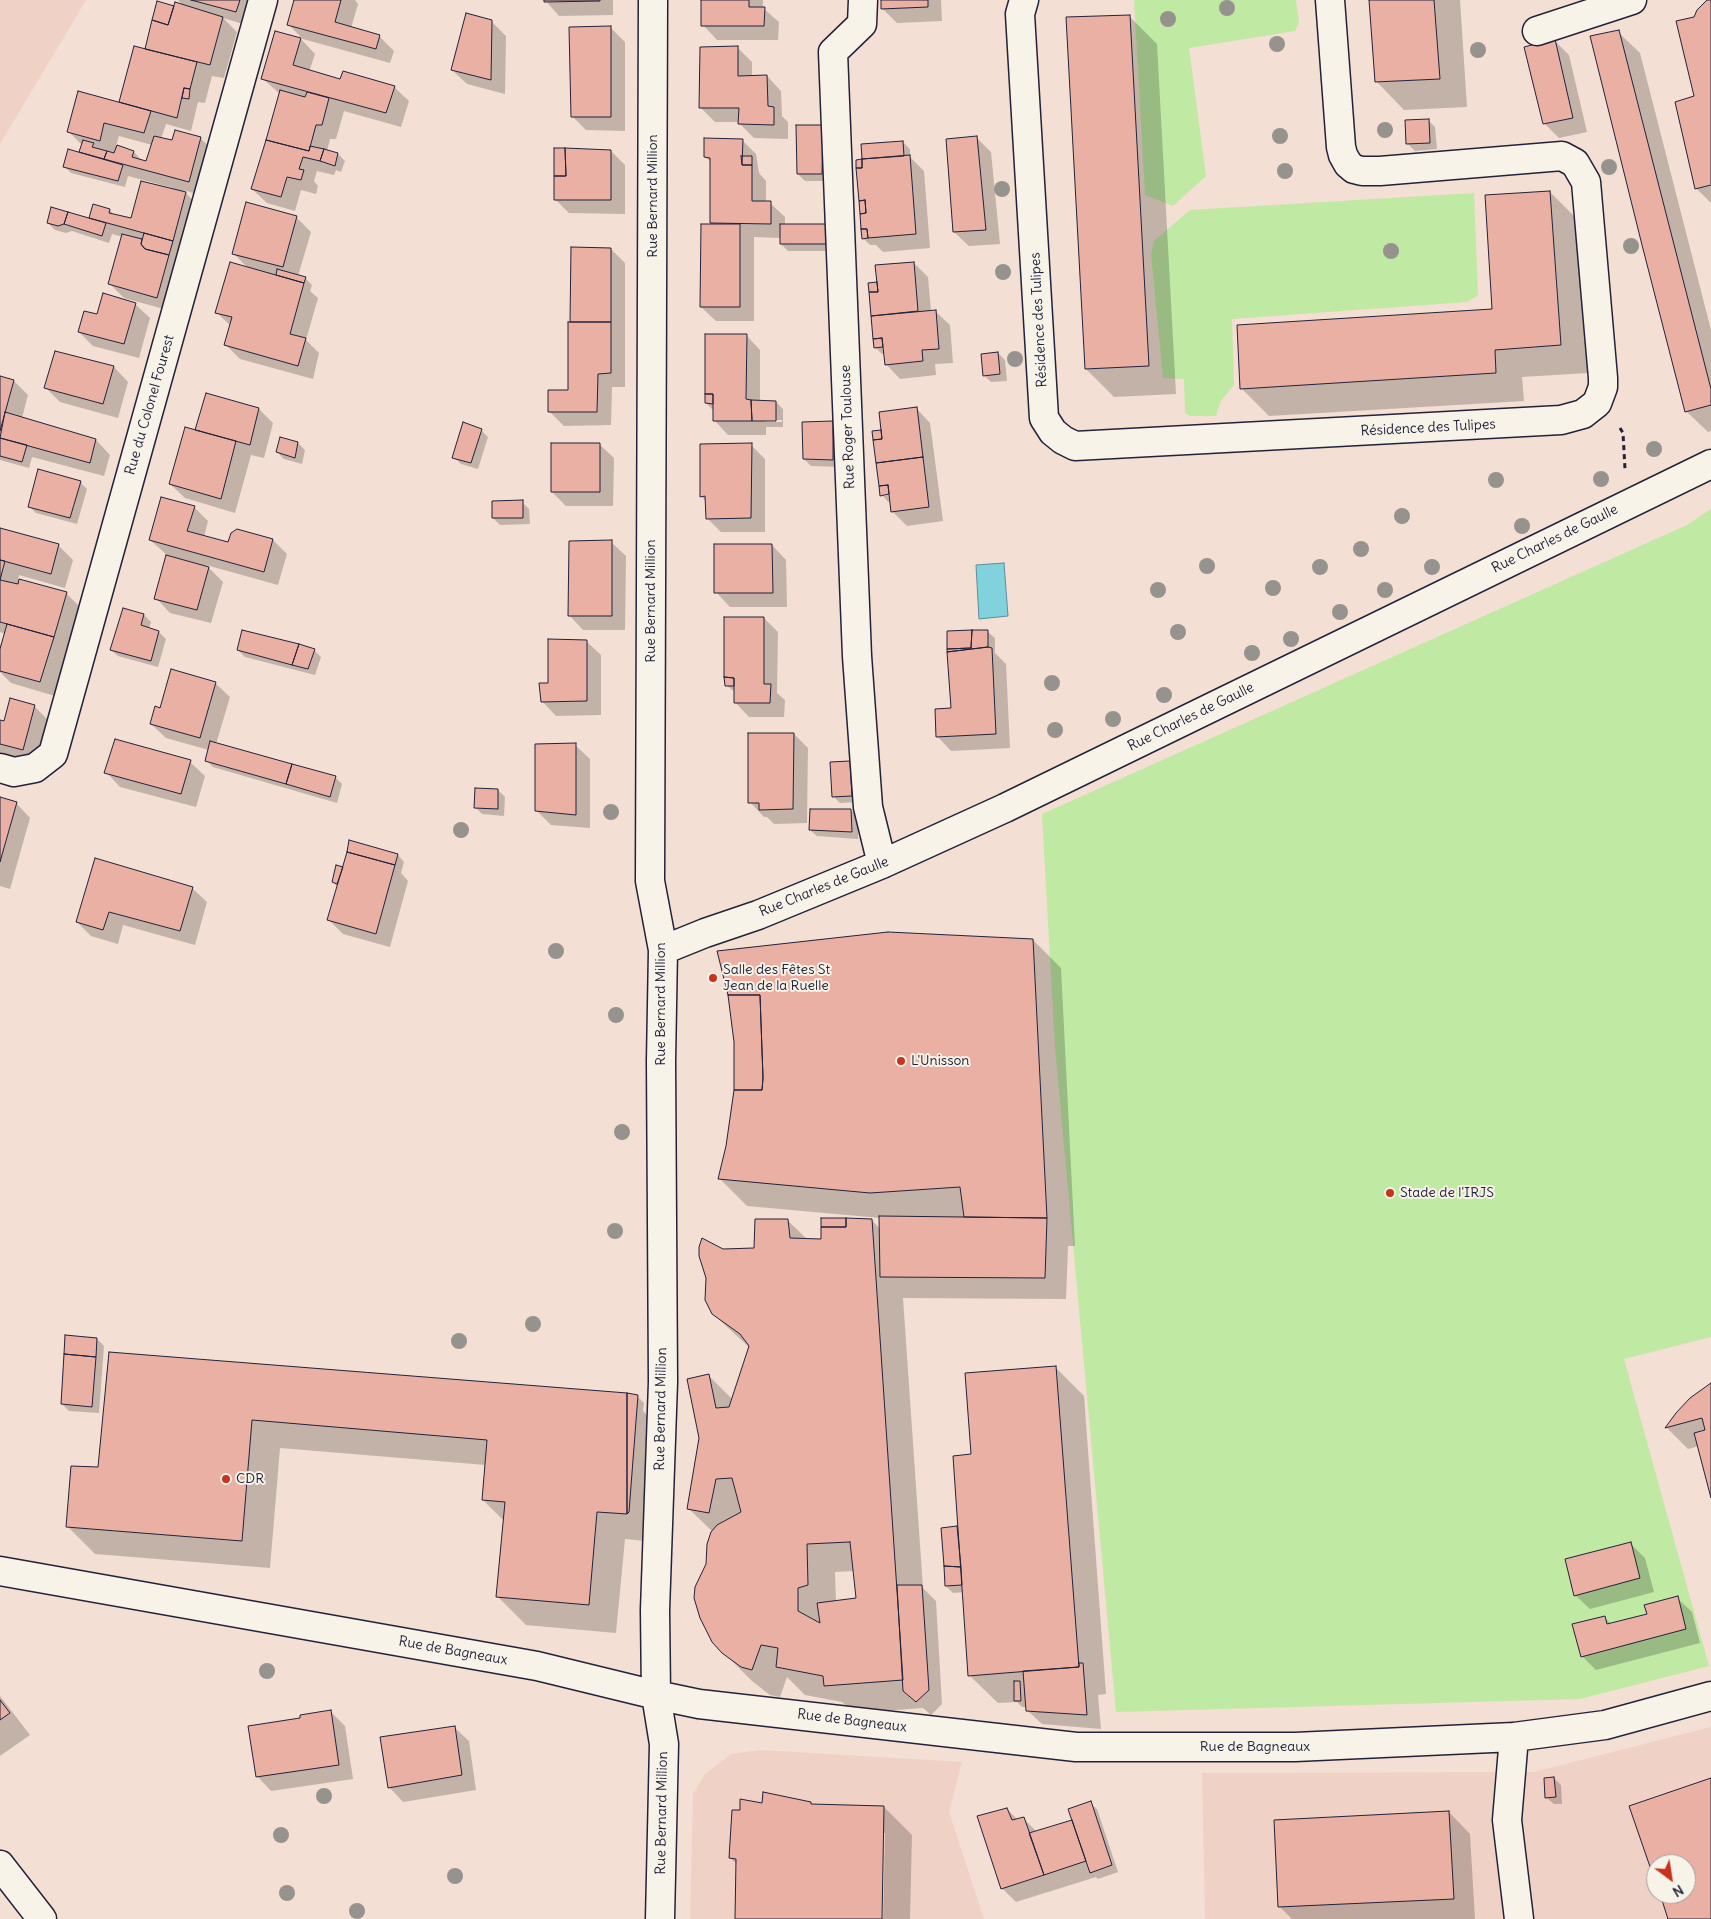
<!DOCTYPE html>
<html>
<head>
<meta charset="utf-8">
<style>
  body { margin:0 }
  #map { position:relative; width:1711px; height:1919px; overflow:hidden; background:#f3dfd3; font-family:Delius,sans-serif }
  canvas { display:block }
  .north { position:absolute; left:1646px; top:1854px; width:50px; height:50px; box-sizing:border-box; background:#f7f3e8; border:1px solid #a29fa3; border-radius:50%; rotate:149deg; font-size:14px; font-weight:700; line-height:20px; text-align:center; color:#22223b }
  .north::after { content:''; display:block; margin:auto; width:18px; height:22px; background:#c8321e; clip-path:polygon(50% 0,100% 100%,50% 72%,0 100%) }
</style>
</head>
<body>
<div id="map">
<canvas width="1711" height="1919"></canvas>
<div class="north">N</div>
</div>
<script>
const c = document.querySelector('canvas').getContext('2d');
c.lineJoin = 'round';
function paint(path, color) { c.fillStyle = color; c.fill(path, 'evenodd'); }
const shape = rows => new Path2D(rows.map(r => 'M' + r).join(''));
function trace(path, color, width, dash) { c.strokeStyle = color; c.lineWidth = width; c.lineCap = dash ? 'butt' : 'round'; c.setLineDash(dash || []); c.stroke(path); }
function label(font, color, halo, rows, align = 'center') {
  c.font = font + ' Delius,sans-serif'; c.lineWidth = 4; c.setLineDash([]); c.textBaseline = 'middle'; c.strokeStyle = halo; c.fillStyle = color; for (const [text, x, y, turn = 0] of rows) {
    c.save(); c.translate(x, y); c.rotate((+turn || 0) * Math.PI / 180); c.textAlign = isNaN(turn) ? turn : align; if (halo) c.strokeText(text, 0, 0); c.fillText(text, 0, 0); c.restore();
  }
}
paint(shape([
  [0,0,86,0,0,144],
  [1711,1727,1711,1919,1205,1919,1202,1773,1534,1772],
  [1656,1864,1686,1864,1686,1894,1656,1894],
  [761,1750,962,1762,949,1812,984,1919,690,1919,693,1794,705,1774,731,1754]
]), '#f0d1c5');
paint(shape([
  [1134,0,1296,0,1299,22,1295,31,1189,48,1206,176,1173,206,1145,195],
  [1474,193,1478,295,1467,302,1232,319,1234,385,1220,402,1216,416,1190,416,1185,413,1184,379,1163,378,1151,254,1154,241,1190,210],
  [1711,509,1711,1337,1624,1359,1709,1666,1580,1699,1116,1712,1055,1048,1042,814,1687,525]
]), '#c0e9a4');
const water = shape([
  [1004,563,1008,616,979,619,976,565,1004,563]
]);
paint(water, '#82d2de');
trace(water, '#5c8c9d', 1);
paint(shape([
  [178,0,258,0,250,26,223,18,237,32,224,78,212,76,205,103,198,102,191,131,166,124,161,139,173,142,200,138,215,152,203,196,183,190,200,208,187,254,178,252,175,264,183,271,171,311,124,298,109,283,123,237,112,234,109,243,72,231,66,233,55,230,48,223,93,220,90,217,110,210,115,216,132,220,173,190,173,188,128,176,125,187,71,173,64,166,80,154,82,145,69,132,120,104,135,48,146,50,174,8,183,6],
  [119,136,152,145,147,163,143,162,134,152,116,146],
  [295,0,355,0,358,4,351,28,379,36,394,51,390,63,303,39,288,24],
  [545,0,613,0,613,15,559,16],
  [702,0,763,0,763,8,779,22,778,40,717,40,703,25],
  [882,0,941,0,942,21,897,23,882,8],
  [1370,0,1460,0,1467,107,1404,110,1376,81],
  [1711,0,1711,203,1696,188,1695,18],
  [1129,16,1157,44,1176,394,1114,397,1086,369],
  [491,21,506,36,505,94,467,84,452,70],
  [611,28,625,42,625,131,586,130,572,116],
  [1618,32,1640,53,1711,330,1711,431,1708,432,1686,411],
  [301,39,315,54,309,72,341,81,394,87,409,101,401,127,344,111,336,139,330,139,327,151,338,154,345,161,341,172,336,170,334,175,317,171,314,181,318,186,316,194,301,190,295,211,267,203,252,189,280,94,263,79],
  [1554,40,1569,55,1587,132,1559,138,1544,123],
  [737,47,752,62,752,77,767,76,781,91,782,116,788,122,788,139,754,138,740,124,740,122,715,122,700,107],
  [1428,120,1435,127,1437,149,1415,151,1408,144],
  [822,126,829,181,805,181,798,174],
  [976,137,991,152,1000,244,969,246,954,232],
  [742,140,756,154,759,173,766,181,766,202,770,203,785,217,785,225,830,226,837,251,788,251,781,244,781,238,754,237,754,321,716,321,701,307,711,225,711,162,705,157],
  [903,142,910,149,910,157,924,171,930,248,883,252,876,245,870,245,863,238,863,160],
  [611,151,625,165,625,214,569,213,555,199],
  [1550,192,1578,220,1588,373,1522,377,1524,401,1269,416,1241,388,1494,310],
  [296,217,311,232,298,276,305,278,312,285,310,291,318,298,306,340,319,353,313,379,240,359,226,345,231,326,216,312,249,269,233,253],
  [611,249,625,263,625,387,612,387,611,425,564,426,549,411,570,391,572,323],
  [914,263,928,277,931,311,935,311,950,325,953,363,935,364,936,375,900,379,886,364,885,354,882,354,875,347,870,284,877,284],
  [135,304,150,318,139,358,93,346,79,332],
  [746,335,760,350,760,402,776,402,783,409,783,427,766,427,766,435,728,435,714,420,713,410,706,403],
  [765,420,782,420,782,422,765,422],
  [56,352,114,367,128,382,118,418,60,402,46,388],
  [998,353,1005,360,1007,381,991,382,985,376],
  [0,377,14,381,28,395,22,418,96,440,110,455,104,476,32,457,29,468,0,460],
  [916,408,930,423,943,521,907,526,892,511,891,501,888,502,883,496,889,495,887,493,873,432,882,431],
  [259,409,273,423,264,458,251,455,235,513,185,498,170,484,196,431],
  [832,423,839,430,840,467,811,466,804,459],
  [481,430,488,437,478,469,461,464,454,457],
  [298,443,305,450,302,464,284,459,277,452],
  [599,444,614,458,613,506,566,506,552,492],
  [751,445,765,459,765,532,721,532,707,518,706,501,701,496],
  [80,482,87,489,77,524,36,513,30,507],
  [522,502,529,509,530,524,500,525,493,518],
  [194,507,208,521,204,537,229,544,273,540,287,554,278,585,206,565,223,582,211,623,170,613,156,598,167,555,150,540],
  [0,529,58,545,73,560,65,588,19,575,18,580,66,593,81,608,55,696,11,683,0,672,0,644,3,646,6,634,0,632],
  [611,542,626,556,625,630,583,630,569,615],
  [772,545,786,560,787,607,730,607,716,592],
  [124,610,144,615,151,622,149,629,159,632,166,639,158,667,118,656,111,650],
  [764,618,778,632,777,693,785,700,784,717,749,717,735,702,735,692,726,685],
  [988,632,995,638,995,653,1006,664,1010,748,951,751,937,736,952,709],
  [586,641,601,655,601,715,556,716,542,701],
  [238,650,314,650,321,657,315,675,245,657],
  [215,683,230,697,216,744,335,777,342,784,337,803,213,767,206,760,209,750,166,738,151,724],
  [11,700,35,707,49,721,37,764,0,753,0,721,5,723],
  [794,734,808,748,807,823,774,824,767,817,764,817,750,802],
  [575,745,590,759,590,828,551,825,537,811],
  [190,762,205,776,196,807,120,787,106,772],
  [849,762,856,769,858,802,840,803,833,796],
  [498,790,505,797,504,816,482,814,475,807],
  [0,799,16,803,30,818,10,889,0,886],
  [851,810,858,817,858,839,817,836,810,830],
  [398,855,404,862,401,873,408,881,390,947,343,934,329,920,338,887,333,882,343,868],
  [95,860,192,888,207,902,195,945,123,925,118,944,91,936,77,922],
  [1033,940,1061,968,1075,1246,1068,1246,1066,1299,903,1298,923,1588,936,1601,942,1704,931,1715,923,1708,854,1713,842,1702,805,1695,787,1677,780,1697,770,1695,752,1681,723,1652,707,1564,713,1532,688,1508,709,1376,733,1400,750,1348,713,1314,723,1250,756,1249,787,1220,807,1239,822,1240,872,1220,880,1229,880,1218,747,1206,719,1178],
  [854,1571,857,1599,836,1602,835,1572],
  [97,1339,104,1346,99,1413,69,1411,62,1404],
  [110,1353,637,1396,644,1403,643,1411,655,1423,654,1542,625,1539,616,1633,526,1625,498,1597,504,1521,483,1500,486,1465,280,1448,270,1568,95,1554,67,1526,100,1468],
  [1056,1368,1084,1396,1106,1694,1098,1695,1101,1729,1042,1724,1027,1710,1027,1707,1022,1707,1017,1702,998,1703,969,1675,964,1592,953,1593,946,1586,957,1528,959,1530,972,1456],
  [1711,1385,1711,1493,1699,1446,1688,1449,1667,1428,1677,1414],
  [1630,1543,1645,1558,1654,1592,1590,1609,1575,1595],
  [1677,1598,1692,1612,1700,1643,1596,1670,1582,1656,1604,1617,1611,1624,1649,1615],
  [0,1696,30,1735,0,1756],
  [331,1712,345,1726,353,1779,271,1791,257,1776,301,1719],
  [454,1727,469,1741,476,1790,403,1802,389,1787],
  [1554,1778,1561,1785,1562,1804,1554,1804,1547,1798],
  [810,1803,813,1806,884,1807,912,1835,910,1919,883,1919,885,1833,882,1833,880,1919,737,1919,738,1865,730,1858,741,1811,763,1804],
  [1090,1803,1097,1809,1118,1872,1098,1879,1096,1877,1016,1902,1002,1888,1007,1809,1018,1820,1023,1818,1037,1832,1074,1821],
  [1449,1812,1470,1834,1475,1919,1292,1919,1279,1906]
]), '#0003');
const building = shape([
  [191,0,240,0,236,12,191,0],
  [294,0,341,0,335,22,380,35,376,49,287,25,294,0],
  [544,0,600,0,600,1,544,2,544,0],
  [701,0,749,0,749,7,765,7,764,26,701,26,701,0],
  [881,0,928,0,928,7,881,9,881,0],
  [1369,0,1434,0,1440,79,1375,82,1369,0],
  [1707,0,1711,0,1711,185,1695,189,1675,102,1694,96,1676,21,1694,17,1697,10,1707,0],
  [157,1,174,6,168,25,152,20,157,1],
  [175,2,223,17,210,65,145,49,152,20,168,25,175,2],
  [466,13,492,20,491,80,451,70,466,13],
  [1130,15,1149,366,1085,369,1066,17,1130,15],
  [611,26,611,117,571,117,569,27,611,26],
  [1619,30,1711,389,1711,405,1685,412,1642,245,1590,36,1619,30],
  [275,31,301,38,293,65,340,79,343,71,395,86,386,113,261,79,275,31],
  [1555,39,1573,118,1543,124,1524,47,1555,39],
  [134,46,197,62,190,89,184,88,177,118,119,102,134,46],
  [738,46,738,76,767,75,768,106,774,107,774,125,738,124,739,108,699,108,700,47,738,46],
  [184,88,190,89,189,99,182,98,184,88],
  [280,90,305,97,307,92,329,98,322,125,316,125,309,151,266,140,280,90],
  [78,91,151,111,144,133,104,123,100,141,67,132,78,91],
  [1429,119,1430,143,1406,144,1405,120,1429,119],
  [796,125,823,125,822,174,797,174,796,125],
  [175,130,201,137,189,182,104,159,107,151,114,153,117,145,134,151,132,157,146,161,154,136,172,140,175,130],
  [977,136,986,230,953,232,946,139,977,136],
  [704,138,743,139,742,165,752,165,752,201,771,201,771,224,710,223,710,158,704,157,704,138],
  [83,140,94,143,92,147,107,151,104,159,79,152,83,140],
  [266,140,309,151,310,146,324,149,320,161,303,157,299,169,304,170,301,180,287,177,281,197,251,189,266,140],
  [903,141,904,156,862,159,861,144,903,141],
  [554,148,565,148,566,176,554,176,554,148],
  [565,148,611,150,611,200,554,200,554,176,566,176,565,148],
  [68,149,123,165,118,181,63,167,68,149],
  [324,149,338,153,335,166,320,161,324,149],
  [910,155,916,234,868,238,867,229,861,229,860,214,866,213,865,200,859,201,856,168,862,168,862,159,910,155],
  [741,156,752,156,752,165,742,165,741,156],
  [862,159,862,168,856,168,856,160,862,159],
  [141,181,186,192,173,241,89,218,93,204,110,209,109,213,131,218,141,181],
  [1550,191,1561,345,1495,350,1496,373,1240,389,1237,325,1492,309,1485,195,1550,191],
  [865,200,866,213,860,214,859,201,865,200],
  [246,202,297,216,283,267,232,254,246,202],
  [51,207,68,212,64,224,58,226,47,223,51,207],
  [68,212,106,223,102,236,64,224,68,212],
  [701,224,740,224,740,307,700,307,701,224],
  [780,224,831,224,831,244,780,244,780,224],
  [861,229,867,229,868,238,862,239,861,229],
  [144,233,173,241,169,255,145,249,141,244,144,233],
  [122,234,142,239,141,244,145,249,169,255,157,298,108,284,122,234],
  [571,247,611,248,611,322,570,322,571,247],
  [230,262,304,283,290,334,306,338,298,366,224,345,232,317,215,313,230,262],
  [914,262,918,311,871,316,869,292,878,292,875,265,914,262],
  [277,269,306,277,304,283,276,275,277,269],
  [877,282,878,292,869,292,868,283,877,282],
  [103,293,136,303,124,344,78,332,84,311,97,314,103,293],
  [936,310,939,349,922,350,923,361,885,365,882,338,873,339,871,316,936,310],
  [568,322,611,322,611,373,598,374,597,412,548,412,548,390,568,390,568,322],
  [705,334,747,334,746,399,751,400,752,421,713,421,713,394,705,394,705,334],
  [882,338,883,347,874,348,873,339,882,338],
  [55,351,114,366,103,404,44,388,55,351],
  [998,352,1000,374,983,376,981,354,998,352],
  [0,376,14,380,0,431,0,376],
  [206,393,259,408,250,445,195,430,206,393],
  [705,394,713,394,713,404,705,403,705,394],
  [751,400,776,401,776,421,752,421,751,400],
  [917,407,923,457,876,463,873,440,882,439,879,412,917,407],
  [5,412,96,439,90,463,0,438,5,412],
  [833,421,833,460,803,459,802,422,833,421],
  [463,422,482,429,471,463,452,458,463,422],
  [185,427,236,441,221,499,169,484,185,427],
  [881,430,882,439,873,440,872,431,881,430],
  [280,437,298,442,295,458,276,452,280,437],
  [0,438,27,445,22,462,0,456,0,438],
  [551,443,600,443,600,492,551,492,551,443],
  [752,443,751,518,706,519,705,496,700,497,700,444,752,443],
  [923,457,929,507,891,512,888,485,879,486,876,463,923,457],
  [38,469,81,481,70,518,28,507,38,469],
  [888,485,889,494,880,496,879,486,888,485],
  [161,497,195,506,187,531,228,542,231,533,237,529,273,539,264,572,149,540,161,497],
  [523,500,523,518,492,518,492,501,523,500],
  [0,528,59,544,51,574,0,560,0,528],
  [612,540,612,616,568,616,569,541,612,540],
  [714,544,772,544,773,593,714,593,714,544],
  [166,555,209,567,197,610,154,599,166,555],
  [0,560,5,561,0,580,18,584,19,579,67,592,54,637,0,622,0,560],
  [123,608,144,614,141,625,159,631,151,661,110,650,123,608],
  [724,617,764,617,764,684,771,684,770,703,734,703,734,678,724,677,724,617],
  [7,624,54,637,40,682,0,671,0,649,7,624],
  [242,630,299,644,292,665,237,650,242,630],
  [972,630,971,648,947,649,947,631,972,630],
  [972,630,988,630,988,647,947,652,947,649,971,648,972,630],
  [548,639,587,640,587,701,541,702,539,683,548,683,548,639],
  [299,644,315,649,308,669,292,665,299,644],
  [988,647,992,648,996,734,936,737,935,709,951,708,947,652,988,647],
  [171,669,216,682,200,738,150,724,155,706,160,708,171,669],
  [724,677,734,678,734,686,725,686,724,677],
  [10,698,35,705,23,750,0,744,0,720,4,721,10,698],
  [748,733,794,733,793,809,759,810,759,803,748,803,748,733],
  [115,739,191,760,181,794,104,773,115,739],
  [210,741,292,764,286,784,205,761,210,741],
  [576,743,576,815,535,811,535,744,576,743],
  [850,761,852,796,832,797,830,762,850,761],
  [292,764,336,776,330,797,286,784,292,764],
  [475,788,498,789,498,809,474,808,475,788],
  [0,797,17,802,0,862,0,797],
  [810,809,851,809,852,832,809,830,810,809],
  [349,840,398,854,395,865,347,852,349,840],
  [347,852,395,865,376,934,327,920,347,852],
  [95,858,193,887,180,931,109,912,103,930,76,922,95,858],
  [336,865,343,867,337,884,332,882,336,865],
  [888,932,1033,939,1047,1218,964,1217,960,1187,870,1193,718,1179,726,1146,734,1090,762,1090,763,1078,760,995,728,995,717,951,888,932],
  [728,995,760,995,763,1078,762,1090,734,1090,734,1042,728,995],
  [879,1216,1047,1218,1045,1278,880,1277,879,1216],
  [821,1218,846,1218,846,1227,821,1227,821,1218],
  [846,1218,872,1219,903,1680,824,1686,823,1676,776,1667,778,1648,761,1645,752,1670,741,1667,722,1653,712,1642,700,1618,694,1598,695,1587,706,1564,707,1544,711,1532,717,1525,741,1512,732,1478,716,1479,709,1513,687,1509,699,1438,687,1379,709,1374,716,1408,729,1407,749,1346,740,1334,712,1314,705,1300,706,1278,699,1256,699,1247,702,1238,723,1249,754,1248,755,1219,788,1219,790,1238,821,1239,821,1227,846,1227,846,1218],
  [850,1542,856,1598,817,1603,820,1623,798,1611,798,1588,808,1585,807,1544,850,1542],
  [65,1335,97,1338,96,1357,64,1354,65,1335],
  [109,1352,627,1393,627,1514,597,1512,589,1605,496,1597,505,1502,482,1500,487,1440,252,1420,242,1541,66,1527,71,1466,98,1467,109,1352],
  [64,1354,96,1357,92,1407,61,1404,64,1354],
  [1056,1366,1079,1667,968,1676,953,1456,971,1454,965,1373,1056,1366],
  [1711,1383,1711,1498,1694,1433,1705,1430,1702,1418,1665,1428,1676,1413,1690,1398,1711,1383],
  [627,1393,638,1395,629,1512,627,1514,627,1393],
  [957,1526,961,1567,944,1566,941,1528,957,1526],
  [1631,1542,1640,1578,1574,1596,1565,1559,1631,1542],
  [944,1566,961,1567,962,1585,945,1586,944,1566],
  [897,1585,922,1585,929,1690,916,1702,903,1691,897,1585],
  [1678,1596,1686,1629,1581,1657,1572,1624,1605,1616,1607,1624,1647,1614,1644,1605,1678,1596],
  [1079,1663,1083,1663,1087,1715,1026,1711,1023,1671,1079,1667,1079,1663],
  [1014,1681,1020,1681,1021,1701,1014,1701,1014,1681],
  [0,1700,10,1713,0,1720,0,1700],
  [331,1710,339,1765,256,1777,248,1726,300,1718,300,1715,331,1710],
  [455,1726,462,1775,388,1788,380,1737,455,1726],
  [1554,1777,1556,1797,1545,1798,1544,1778,1554,1777],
  [1711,1778,1711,1919,1668,1919,1660,1894,1686,1894,1686,1864,1656,1864,1656,1884,1629,1806,1711,1778],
  [763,1792,811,1802,811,1804,884,1806,882,1919,735,1919,736,1859,729,1858,732,1810,740,1810,740,1799,762,1803,763,1792],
  [1091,1801,1112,1865,1090,1873,1068,1809,1091,1801],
  [1007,1808,1012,1820,1024,1817,1044,1875,1001,1889,977,1816,1007,1808],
  [1449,1811,1454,1899,1278,1907,1274,1820,1449,1811],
  [1072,1820,1086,1861,1044,1875,1029,1833,1072,1820]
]);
paint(building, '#e9b0a3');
trace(building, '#22223b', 1);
const minor = shape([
  [653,0,650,881,663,950,661,1061,663,1382,655,1610,656,1695,664,1744,660,1919],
  [863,0,862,24,833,52,857,656,868,807,882,864],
  [1024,0,1020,14,1044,418,1053,432,1063,440,1075,446,1561,420,1583,414,1597,403,1603,387,1603,378,1586,182,1575,163,1562,156,1380,171,1362,171,1354,169,1348,164,1343,155,1341,147,1330,0],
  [1537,31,1632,0],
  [0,768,14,772,35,768,53,754,263,0],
  [663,950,705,933,758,915,882,864,1005,808,1711,464],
  [0,1571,537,1666,656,1695,699,1704,1076,1747,1295,1747,1514,1737,1605,1725,1711,1696],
  [1514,1737,1507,1820,1519,1919],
  [0,1865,42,1919]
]);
trace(minor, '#22223b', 31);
trace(shape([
  [1620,428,1623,433,1625,469]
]), '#22223b', 3, [5, 4]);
trace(minor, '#f7f3e8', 28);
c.fillStyle = '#96938e';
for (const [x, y] of [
  [1227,8],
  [1168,19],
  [1277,44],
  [1478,50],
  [1385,130],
  [1280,136],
  [1609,167],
  [1285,171],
  [1002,189],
  [1631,246],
  [1391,251],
  [1003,272],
  [1015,359],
  [1654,449],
  [1601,479],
  [1496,480],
  [1402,516],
  [1522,526],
  [1361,549],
  [1207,566],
  [1320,567],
  [1432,567],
  [1273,588],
  [1158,590],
  [1385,590],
  [1340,612],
  [1178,632],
  [1291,639],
  [1252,653],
  [1052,683],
  [1164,695],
  [1113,719],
  [1055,730],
  [611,812],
  [461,830],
  [556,951],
  [616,1015],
  [622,1132],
  [615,1231],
  [533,1324],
  [459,1341],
  [267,1671],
  [324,1796],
  [281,1835],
  [455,1876],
  [287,1893],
  [357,1911]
]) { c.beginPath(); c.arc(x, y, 8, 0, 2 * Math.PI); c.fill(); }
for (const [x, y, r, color] of [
  [713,978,5,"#c8321e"],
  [901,1061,5,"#c8321e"],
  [1390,1193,5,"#c8321e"],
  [226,1479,5,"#c8321e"]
]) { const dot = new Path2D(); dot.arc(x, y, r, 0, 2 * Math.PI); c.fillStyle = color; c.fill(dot); trace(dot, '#f7f3e8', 2); }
label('14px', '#22223b', '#f7f3e8', [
  ["Rue Bernard Million",653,196,-90],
  ["Résidence des Tulipes",1039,320,-93],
  ["Rue du Colonel Fourest",150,405,-74],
  ["Rue Roger Toulouse",848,427,-92],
  ["Résidence des Tulipes",1428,428,-3],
  ["Rue Charles de Gaulle",1555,539,-26],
  ["Rue Bernard Million",651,601,-90],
  ["Rue Charles de Gaulle",1191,717,-26],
  ["Rue Charles de Gaulle",824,887,-22],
  ["Rue Bernard Million",661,1004,-90],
  ["Rue Bernard Million",661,1409,-89],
  ["Rue de Bagneaux",453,1651,10],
  ["Rue de Bagneaux",852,1721,7],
  ["Rue de Bagneaux",1255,1747],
  ["Rue Bernard Million",662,1813,-89]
]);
label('14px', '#22223b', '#f7f3e8', [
  ["Salle des Fêtes St",723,970],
  ["Jean de la Ruelle",723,986],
  ["L'Unisson",911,1061],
  ["Stade de l'IRJS",1400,1193],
  ["CDR",236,1479]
], 'left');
</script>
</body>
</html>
